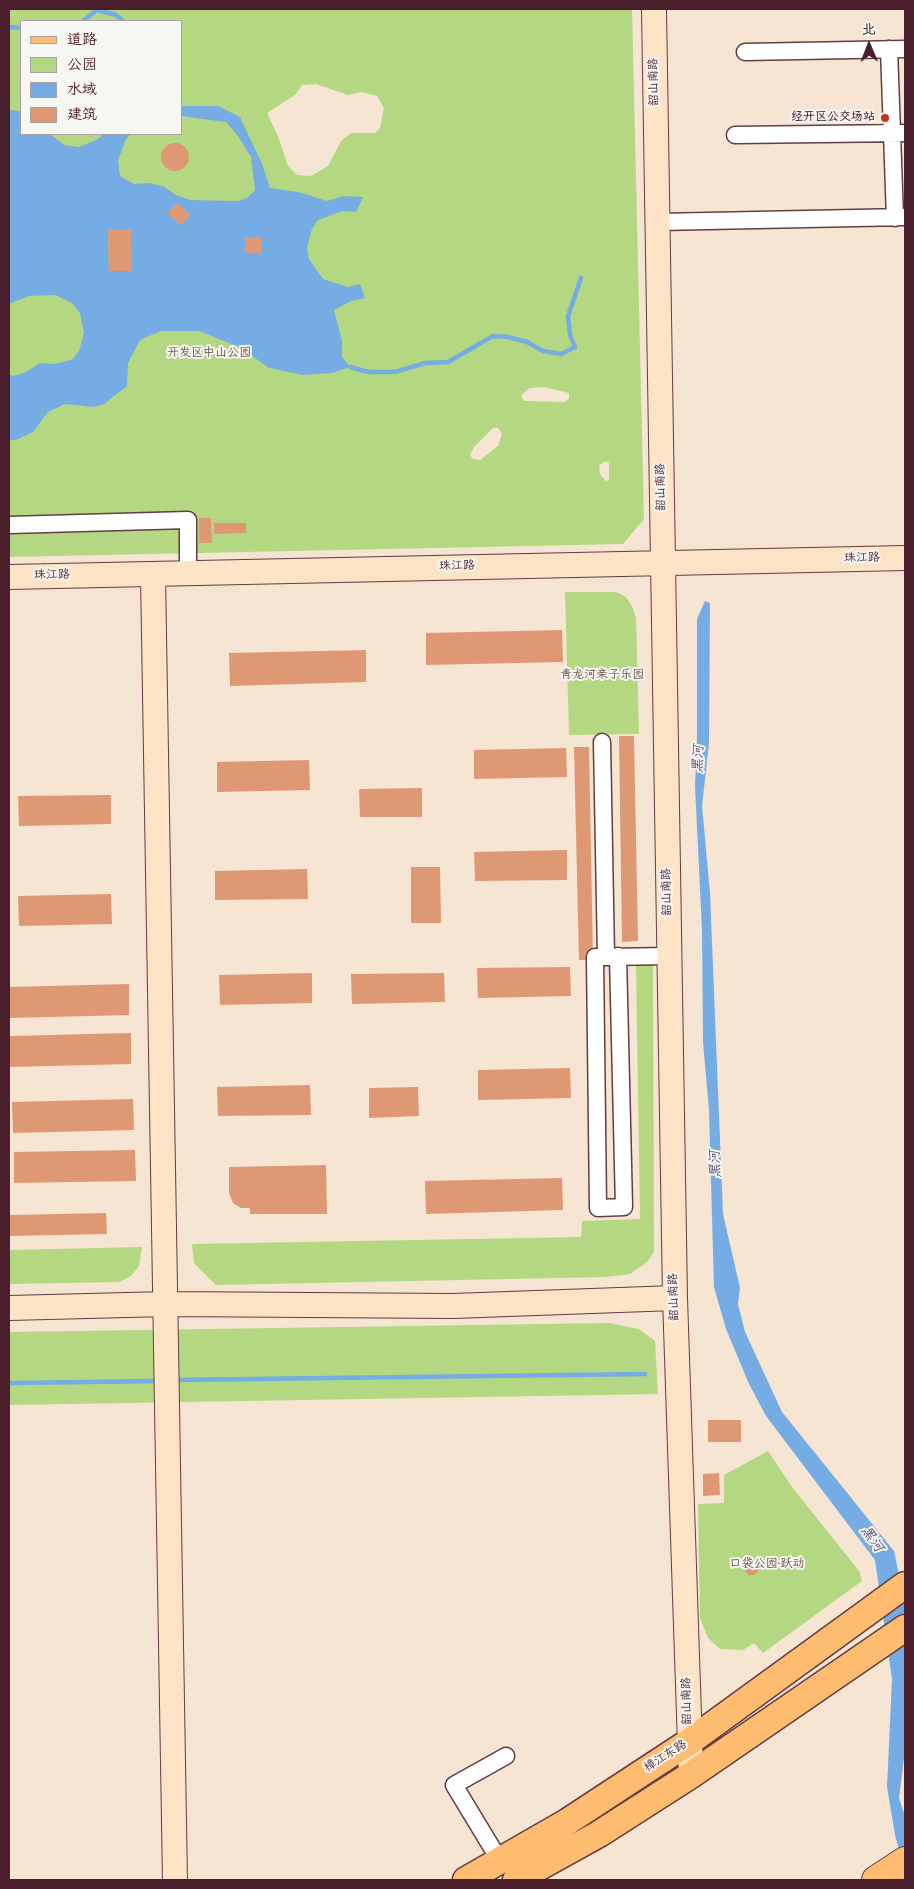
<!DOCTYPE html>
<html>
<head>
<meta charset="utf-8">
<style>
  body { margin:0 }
  #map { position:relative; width:914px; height:1889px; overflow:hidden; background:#f5e5d2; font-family:Kalam,"LXGW WenKai TC",sans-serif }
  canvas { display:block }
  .frame { position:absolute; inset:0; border:10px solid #4a1f2b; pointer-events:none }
  .legend { position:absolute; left:20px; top:20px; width:162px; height:115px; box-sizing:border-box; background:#f6f6f2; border:1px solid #b1a0a2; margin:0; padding:6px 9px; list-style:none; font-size:15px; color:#4a1f2b }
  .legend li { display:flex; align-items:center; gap:10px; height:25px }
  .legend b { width:25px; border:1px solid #b1a0a2 }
  .north { position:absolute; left:844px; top:20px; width:50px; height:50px; -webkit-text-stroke:4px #f6f6f2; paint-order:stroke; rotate:359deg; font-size:14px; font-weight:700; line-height:20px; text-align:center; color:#4a1f2b }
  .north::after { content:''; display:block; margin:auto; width:18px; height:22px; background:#4a1f2b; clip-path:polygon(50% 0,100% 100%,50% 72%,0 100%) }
</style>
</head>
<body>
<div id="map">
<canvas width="914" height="1889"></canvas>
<div class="frame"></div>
<ul class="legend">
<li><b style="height:6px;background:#fdbc70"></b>道路</li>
<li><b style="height:14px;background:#b4d881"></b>公园</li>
<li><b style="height:14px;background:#76ace4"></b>水域</li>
<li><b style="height:14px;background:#df9874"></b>建筑</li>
</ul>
<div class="north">北</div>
</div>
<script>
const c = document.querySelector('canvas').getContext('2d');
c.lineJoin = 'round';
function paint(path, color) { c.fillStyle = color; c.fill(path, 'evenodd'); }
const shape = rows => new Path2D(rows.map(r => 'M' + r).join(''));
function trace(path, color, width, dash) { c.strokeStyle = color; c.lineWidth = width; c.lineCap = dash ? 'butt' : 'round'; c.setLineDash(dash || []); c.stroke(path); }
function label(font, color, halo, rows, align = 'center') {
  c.font = font + ' Kalam,"LXGW WenKai TC",sans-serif'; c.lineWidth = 4; c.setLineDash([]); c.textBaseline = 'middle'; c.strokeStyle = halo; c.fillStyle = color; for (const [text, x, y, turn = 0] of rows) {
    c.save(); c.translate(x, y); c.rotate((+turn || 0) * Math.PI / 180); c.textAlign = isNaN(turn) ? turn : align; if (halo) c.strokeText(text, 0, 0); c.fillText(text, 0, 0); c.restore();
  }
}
paint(shape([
  [9,9,632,9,644,519,623,544,9,557],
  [21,21,181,21,181,134,21,134],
  [316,84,348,95,362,92,377,96,384,108,380,128,375,133,351,133,341,141,328,166,311,176,297,175,288,166,278,136,267,113,295,95,302,85],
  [543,387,569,393,569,399,565,402,524,401,521,396,529,388],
  [493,428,498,428,502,434,498,446,480,460,473,459,470,455,474,447],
  [606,461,609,463,609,480,606,481,600,474,599,465],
  [565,592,616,592,626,597,633,608,636,618,639,734,569,735],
  [636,964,653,964,654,1252,647,1262,630,1274,606,1277,216,1285,194,1263,192,1244,581,1237,582,1221,640,1219],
  [142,1247,139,1266,131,1276,119,1282,9,1284,9,1250],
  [609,1323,639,1329,655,1341,658,1394,9,1405,9,1332],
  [768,1451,792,1487,859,1571,862,1581,763,1653,754,1643,743,1650,720,1649,708,1638,700,1618,698,1504,724,1503,724,1475]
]), '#b4d881');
paint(shape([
  [181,106,218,106,240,117,262,164,270,188,299,192,327,201,344,196,363,197,356,212,342,211,318,220,312,229,307,248,309,259,323,279,348,287,360,284,365,298,351,301,334,310,342,341,342,357,350,367,332,373,303,375,269,368,241,348,199,331,161,331,140,340,128,363,127,386,104,404,94,407,65,404,48,412,33,432,16,440,9,440,9,374,13,376,26,372,40,363,55,364,73,359,79,351,84,333,80,313,72,303,55,295,29,296,9,304,9,110,21,111,21,134,50,134,64,145,79,147,96,140,104,134,131,134,126,139,118,160,120,176,134,184,151,183,164,187,176,195,190,200,238,201,247,198,255,190,251,157,238,136,226,122,181,116],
  [177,203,190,215,181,225,168,213],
  [131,229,131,271,109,271,108,230],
  [245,237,262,237,262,253],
  [705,601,710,603,709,743,702,806,710,893,723,1214,740,1288,738,1304,745,1332,782,1412,894,1551,905,1604,905,1750,899,1798,905,1816,905,1872,895,1835,887,1787,892,1679,875,1560,766,1416,749,1384,726,1329,714,1287,709,1110,703,1042,702,930,695,786,697,738,697,619]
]), '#76ace4');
trace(shape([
  [83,21,97,10,116,15,123,21],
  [9,27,21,28],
  [350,367,369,372,395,372,425,363,448,362,493,336,508,337,527,342,543,351,561,354,575,347,570,335,568,316,581,278],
  [173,1380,645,1374],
  [9,1383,160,1381]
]), '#76ace4', 4.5);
paint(shape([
  '161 157a14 14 0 1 1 28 0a14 14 0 1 1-28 0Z',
  [177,203,190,215,181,225,167,213],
  [108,229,131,229,132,271,109,271],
  [245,237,262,237,262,253,245,253],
  [199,518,211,518,212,543,199,543],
  [214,523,246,523,246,533,214,534],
  [562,630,563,662,426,665,426,633],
  [366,650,366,682,230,686,229,653],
  [619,736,634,736,638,941,622,942],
  [574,747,589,747,593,960,579,960],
  [566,748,567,777,474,779,474,750],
  [309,760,310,790,217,792,217,762],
  [422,788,422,817,360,817,359,789],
  [111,795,111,824,19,826,18,796],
  [567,850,567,880,475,881,474,852],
  [411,867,440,867,441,923,411,923],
  [307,869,308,899,215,900,215,871],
  [111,894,112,924,19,926,18,896],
  [570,967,571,996,478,998,477,968],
  [312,973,312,1003,220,1005,219,975],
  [444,973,445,1002,352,1004,351,974],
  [129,984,129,1015,9,1018,9,987],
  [131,1033,131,1064,10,1067,10,1036],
  [570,1068,571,1098,478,1100,478,1070],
  [310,1085,311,1115,218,1116,217,1087],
  [418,1087,419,1116,369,1118,369,1088],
  [133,1099,134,1130,13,1133,12,1102],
  [135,1150,136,1181,14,1183,14,1152],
  [326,1165,327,1214,250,1214,250,1208,241,1208,233,1203,229,1193,229,1167],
  [562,1178,563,1210,426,1214,425,1181],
  [106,1213,107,1234,9,1236,9,1215],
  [708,1420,741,1420,741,1442,708,1442],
  [719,1473,720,1495,703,1496,703,1474],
  [742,1561,749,1561,760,1569,754,1575,748,1575,742,1566]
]), '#df9874');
const street = shape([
  [889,49,895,218],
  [745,52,905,49],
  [735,135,905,133],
  [658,222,905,217],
  [9,525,188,520,188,574],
  [602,742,606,957,669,956],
  [606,957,595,957,598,1208,624,1207,618,956],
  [500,1861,454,1785,506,1756]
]);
const secondary = shape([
  [654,9,675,1298,691,1775],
  [153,575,175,1880],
  [9,577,905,558],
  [9,1308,166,1304,453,1306,675,1298]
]);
const primary = shape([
  [466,1880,567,1822,689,1742,905,1585],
  [516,1880,599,1834,691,1775,905,1628]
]);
const highway = shape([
  [876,1880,905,1861]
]);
trace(street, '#643d44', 19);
trace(secondary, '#643d44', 26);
trace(primary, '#643d44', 29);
trace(highway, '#643d44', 30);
trace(street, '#fff', 16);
trace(secondary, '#fee4c6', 24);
trace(primary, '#fdbc70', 26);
trace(highway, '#fdbc70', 28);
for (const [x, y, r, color] of [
  [885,118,5,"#c8321e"]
]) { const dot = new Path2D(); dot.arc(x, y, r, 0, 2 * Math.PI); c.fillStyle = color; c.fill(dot); trace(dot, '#f6f6f2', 2); }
label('12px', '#4a1f2b', '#f6f6f2', [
  ["韶山南路",655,82,-91],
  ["韶山南路",662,487,-91],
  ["珠江路",862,559,-1],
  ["珠江路",457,567,-1],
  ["珠江路",52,576,-1],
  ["韶山南路",668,892,-91],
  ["韶山南路",675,1297,-92],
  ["韶山南路",688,1701,-91],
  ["樟江东路",666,1757,-33]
]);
label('bold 12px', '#4a1f2b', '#f6f6f2', [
  ["经开区公交场站",875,118]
], 'right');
label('12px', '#644d40', '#f6f6f2', [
  ["开发区中山公园",209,354],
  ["青龙河亲子乐园",602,676],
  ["口袋公园·跃动",767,1565]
]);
label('italic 14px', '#59506c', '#f6f6f2', [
  ["黑河",700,759,-88],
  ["黑河",717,1164,-93],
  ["黑河",871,1540,54]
]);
</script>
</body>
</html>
